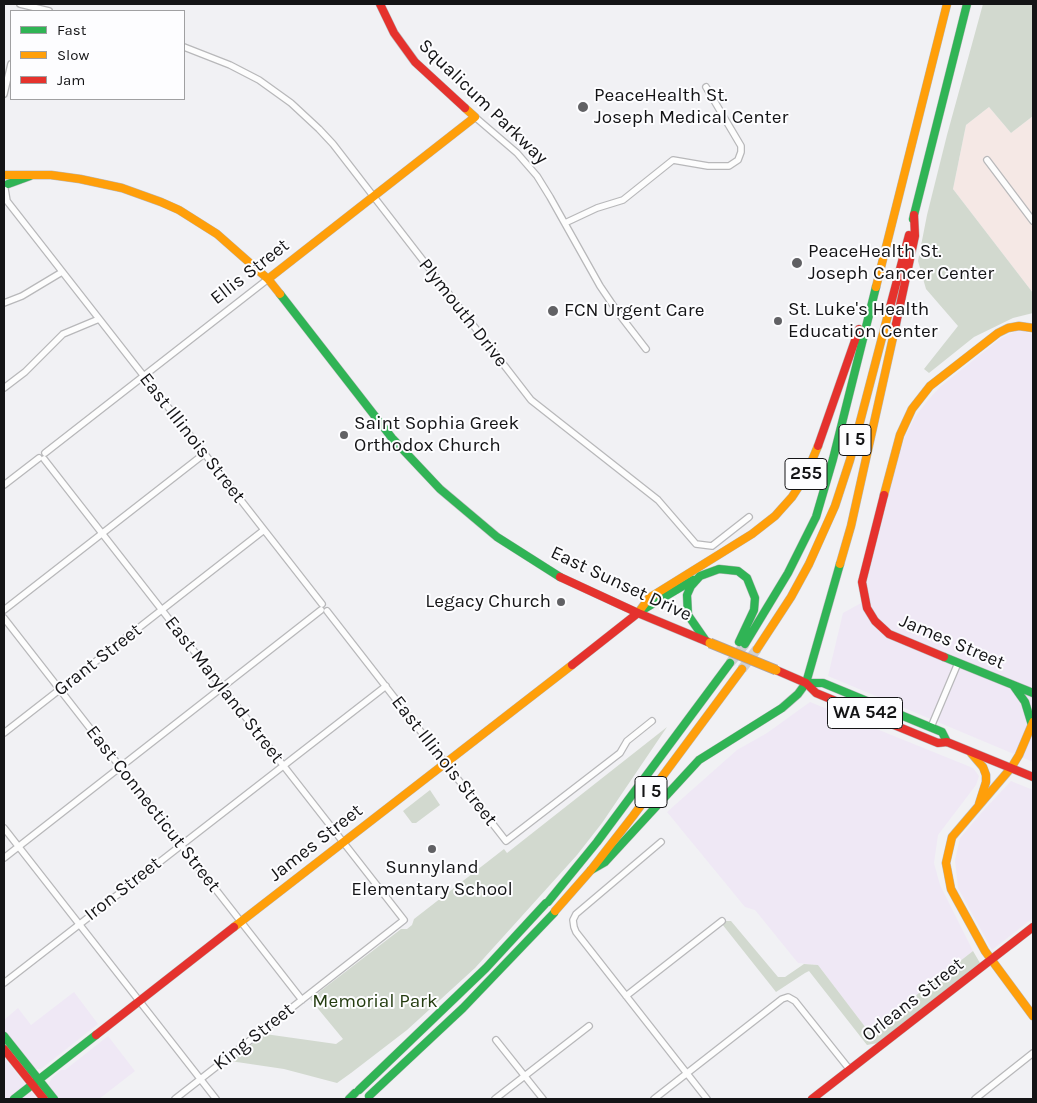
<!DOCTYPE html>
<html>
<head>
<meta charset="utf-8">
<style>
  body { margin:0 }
  #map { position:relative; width:1037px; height:1103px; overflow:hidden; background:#f1f1f4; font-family:Karla,sans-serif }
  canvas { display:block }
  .frame { position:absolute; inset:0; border:5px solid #141416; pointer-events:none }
  .legend { position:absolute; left:10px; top:10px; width:175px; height:90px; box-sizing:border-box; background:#fdfdff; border:1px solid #a0a0a2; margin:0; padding:6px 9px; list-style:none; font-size:15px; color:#141416 }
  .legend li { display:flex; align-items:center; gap:10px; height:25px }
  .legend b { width:25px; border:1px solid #a0a0a2 }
</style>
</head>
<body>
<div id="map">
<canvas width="1037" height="1103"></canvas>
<div class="frame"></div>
<ul class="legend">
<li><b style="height:6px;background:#30b455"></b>Fast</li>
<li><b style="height:6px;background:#ff9f0a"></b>Slow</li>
<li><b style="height:6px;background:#e5322d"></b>Jam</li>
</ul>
</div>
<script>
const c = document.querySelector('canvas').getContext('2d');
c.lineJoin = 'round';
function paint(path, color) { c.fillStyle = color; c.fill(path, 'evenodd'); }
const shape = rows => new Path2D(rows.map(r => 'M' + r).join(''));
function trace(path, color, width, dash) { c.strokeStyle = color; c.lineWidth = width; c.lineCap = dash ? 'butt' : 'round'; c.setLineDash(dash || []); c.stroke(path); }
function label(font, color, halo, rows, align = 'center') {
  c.font = font + ' Karla,sans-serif'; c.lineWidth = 4; c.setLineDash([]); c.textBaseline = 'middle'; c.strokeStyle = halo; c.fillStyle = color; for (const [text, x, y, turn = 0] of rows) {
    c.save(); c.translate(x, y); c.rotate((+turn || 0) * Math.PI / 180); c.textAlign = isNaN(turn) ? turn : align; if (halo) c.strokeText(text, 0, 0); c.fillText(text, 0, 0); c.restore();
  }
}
paint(shape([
  [1016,331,1024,331,1033,335,1033,762,828,676,843,613,861,603,899,456,905,437,915,417,928,400,941,386,1001,338],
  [810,702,973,768,979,776,976,785,938,835,934,863,940,885,973,951,869,1032,818,965,798,963,755,910,745,907,667,812,737,750,767,733],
  [1011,781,1033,790,1033,918,992,950,958,888,955,860,960,838,982,812],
  [74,992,98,1024,41,1069,35,1069,4,1030,4,1020,18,1008,31,1025],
  [108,1036,135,1071,99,1099,58,1099,50,1089,49,1083,52,1078,61,1070,65,1070],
  [4,1057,37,1099,4,1099]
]), '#efe8f5');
paint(shape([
  [989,107,1011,133,1033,116,1033,293,953,189,966,125]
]), '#f5e8e5');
paint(shape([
  [983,4,1033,4,1033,116,1011,133,989,107,966,125,953,189,1033,293,1033,313,1013,318,974,337,929,373,924,369,958,326,926,289,918,261,927,215,947,135],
  [667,727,602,823,577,855,475,968,407,1030,351,1073,337,1083,284,1069,230,1061,265,1034,336,1044,343,1039,310,999,401,929,407,929,412,925,414,919,504,849,507,853],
  [430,790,440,805,416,823,412,823,403,811],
  [726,921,731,921,778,977,785,977,804,964,818,965,869,1032,973,951,980,963,878,1043,867,1045,809,971,805,973,776,992,722,924]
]), '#d2d9cf');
trace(shape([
  [730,663,745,644],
  [742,669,757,649]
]), '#d0d0d3', 10, [10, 5]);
const street = shape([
  [20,4,49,11],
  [184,47,230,65,259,80,291,103,319,129,333,144,531,400,658,500,696,544,712,546,749,517],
  [4,94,11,64],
  [475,117,517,153,537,176,550,197,600,286,619,314,646,349],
  [987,160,1033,221],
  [5,189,7,201,322,604],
  [565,223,597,208,623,200,673,160,708,166,729,166,738,160,741,152,741,146,706,87],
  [4,303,22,296,62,272],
  [4,388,25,372,63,334,99,319],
  [45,453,268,279],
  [44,459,404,920,175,1099],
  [4,485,39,458],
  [4,610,204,454],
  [327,611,506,841,620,753,627,741,652,721],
  [4,618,302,1000],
  [931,727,958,663],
  [4,733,264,530],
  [4,828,216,1099],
  [661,842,576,914,573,920,574,927,576,932,707,1099],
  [4,858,321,610],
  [4,983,386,686],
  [626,996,722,921],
  [496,1040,543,1099],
  [495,1099,589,1026],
  [654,1099,782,999,788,997,795,1001,850,1070],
  [975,1099,1033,1053]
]);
const fast = shape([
  [8,184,30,176],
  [913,219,967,4],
  [280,294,392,438,440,489,497,537,560,577],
  [639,612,693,580],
  [706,641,688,615,687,595,691,586,700,576,719,569,738,571,747,578,755,598,754,610,739,642],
  [745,644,788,573,816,517,833,459,876,287],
  [944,657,1033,693],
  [806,683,823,683,942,732,947,742],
  [1013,685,1025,702,1032,725],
  [591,870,605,862,699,760,782,708,798,694,806,683,840,564],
  [548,902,597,842,730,663],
  [4,1036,54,1099],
  [359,1090,486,968,546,903],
  [369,1096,463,1008,554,913],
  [14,1099,96,1035],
  [349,1099,355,1093]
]);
const slow = shape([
  [4,175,51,175,80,179,122,188,161,202,179,210,217,234,268,279,280,294],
  [268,279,475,117,465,108],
  [876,287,947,4],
  [884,495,900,435,912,409,930,386,998,333,1008,328,1019,326,1033,328],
  [840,564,851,526,896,324],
  [638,613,649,598,752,534,775,516,792,497,805,477,818,446],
  [757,649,791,597,809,564,835,506,850,460,890,307],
  [1033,722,1019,755,1011,768,952,837,946,863,951,889,985,951,1033,1016],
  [971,753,983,767,986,775,986,782,979,804],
  [555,911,591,870,633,816,742,669],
  [234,927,572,665]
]);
const jam = shape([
  [380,4,394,33,415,62,465,108],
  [890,307,909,235],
  [896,324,915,236,914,215],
  [818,446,859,329],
  [884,495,862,582,867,608,875,621,889,634,944,657],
  [560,577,638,613,572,665],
  [638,613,708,642],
  [776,670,806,683,816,693,938,743,947,742,1033,777],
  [96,1035,234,927],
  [4,1049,44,1099],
  [812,1099,1033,927]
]);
trace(street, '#b8b8ba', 8);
trace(fast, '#b8b8ba', 9);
trace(slow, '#b8b8ba', 9);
trace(jam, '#b8b8ba', 9);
trace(street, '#fdfdfd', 5.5);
trace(fast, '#30b455', 8);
trace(slow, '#ff9f0a', 8);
trace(jam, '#e5322d', 8);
const slowBridge = shape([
  [710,643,776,670]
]);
trace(slowBridge, '#ada2a2', 11, []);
trace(slowBridge, '#ff9f0a', 9);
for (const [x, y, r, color] of [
  [583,107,6,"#616164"],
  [797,263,6,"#616164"],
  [553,311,6,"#616164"],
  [778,321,5,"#616164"],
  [344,435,5,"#616164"],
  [561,602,5,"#616164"],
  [432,849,5,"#616164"]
]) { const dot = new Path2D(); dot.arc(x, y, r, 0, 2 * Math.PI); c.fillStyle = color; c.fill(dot); trace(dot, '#fdfdff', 2); }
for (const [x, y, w] of [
  [855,440,32],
  [806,474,42],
  [865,713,75],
  [651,792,32]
]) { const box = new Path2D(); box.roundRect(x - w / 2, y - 15.5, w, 31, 4); c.fillStyle = '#fdfdff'; c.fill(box); trace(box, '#141416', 1); }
label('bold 18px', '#141416', null, [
  ["I 5",855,440],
  ["255",806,474],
  ["WA 542",865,713],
  ["I 5",651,792]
]);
label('19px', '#141416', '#fdfdff', [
  ["PeaceHealth St.",594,96],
  ["Joseph Medical Center",594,118],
  ["PeaceHealth St.",808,252],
  ["Joseph Cancer Center",808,274],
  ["St. Luke's Health",788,310],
  ["Education Center",788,332],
  ["FCN Urgent Care",564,311],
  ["Saint Sophia Greek",354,424],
  ["Orthodox Church",354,446],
  ["Legacy Church",551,602,"right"],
  ["Sunnyland",432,868,"center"],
  ["Elementary School",432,890,"center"]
], 'left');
label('19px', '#141416', '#fdfdff', [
  ["Squalicum Parkway",483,102,44],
  ["Ellis Street",250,272,-38],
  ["Plymouth Drive",463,313,52],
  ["East Illinois Street",192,438,52],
  ["East Sunset Drive",621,584,25],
  ["James Street",952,642,23],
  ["Grant Street",98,660,-38],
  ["East Maryland Street",224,690,52],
  ["East Illinois Street",444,761,52],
  ["East Connecticut Street",153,809,52],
  ["James Street",316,843,-38],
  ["Iron Street",123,889,-38],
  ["Orleans Street",913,1000,-38],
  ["King Street",254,1037,-38]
]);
label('19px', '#243c10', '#fdfdff', [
  ["Memorial Park",375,1002]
]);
</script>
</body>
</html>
